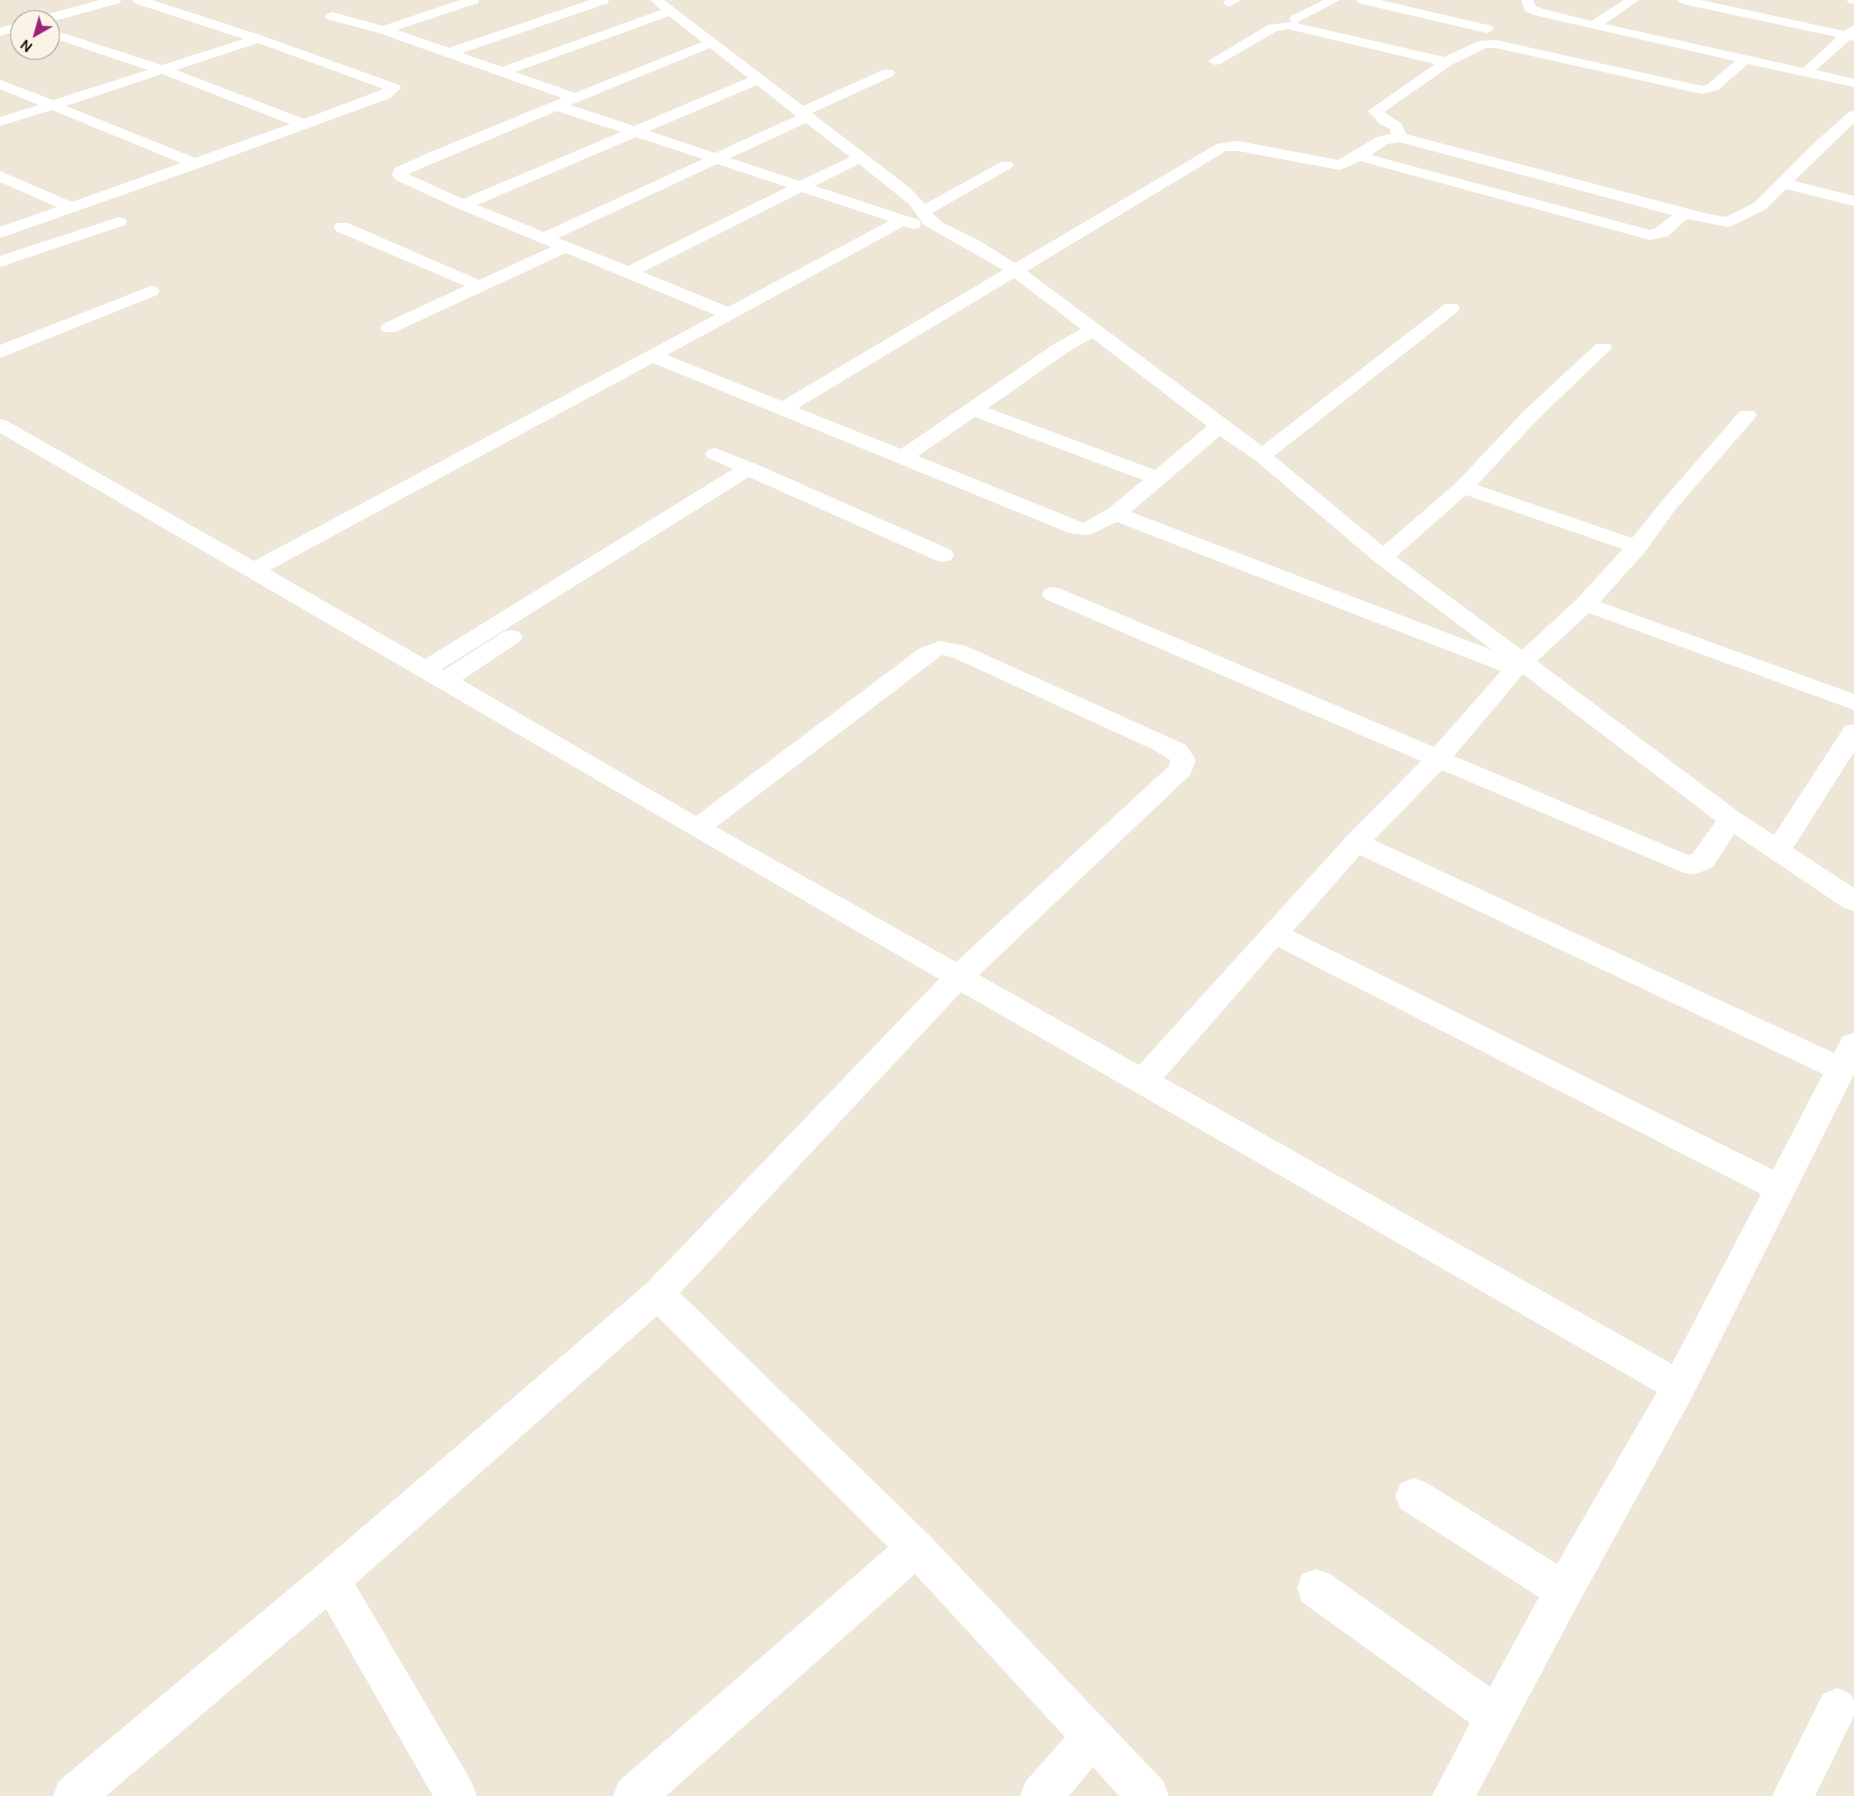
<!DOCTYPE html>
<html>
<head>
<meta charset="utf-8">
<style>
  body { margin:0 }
  #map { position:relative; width:1854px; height:1796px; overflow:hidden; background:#eee7d8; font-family:"DM Sans",sans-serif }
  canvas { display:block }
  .north { position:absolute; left:10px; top:10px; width:50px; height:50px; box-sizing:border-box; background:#fbf4e6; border:1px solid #9f9a90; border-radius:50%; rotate:218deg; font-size:14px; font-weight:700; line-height:20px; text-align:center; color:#15120e }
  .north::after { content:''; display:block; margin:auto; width:18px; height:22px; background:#9d2278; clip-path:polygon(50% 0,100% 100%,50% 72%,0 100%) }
</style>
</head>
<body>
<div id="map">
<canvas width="1854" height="1796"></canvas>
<div class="north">N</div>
</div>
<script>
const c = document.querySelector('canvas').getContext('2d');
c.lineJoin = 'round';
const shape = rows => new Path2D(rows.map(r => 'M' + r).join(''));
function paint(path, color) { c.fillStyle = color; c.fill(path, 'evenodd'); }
paint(shape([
  [100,0,121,0,120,3,50,22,50,20,35,20,37,17,100,0],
  [133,0,152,0,263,36,399,85,401,88,390,98,202,167,0,238,0,227,57,207,0,182,0,171,72,202,181,163,52,110,0,126,0,117,39,105,0,89,0,80,53,100,148,70,50,37,50,29,162,65,244,39,134,3,133,0],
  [258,43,384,89,304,119,176,70,258,43],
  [162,74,290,124,195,158,66,106,162,74],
  [460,0,479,0,478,3,397,30,449,48,590,0,609,0,608,3,462,53,502,67,661,10,650,0,664,0,803,106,883,70,893,70,895,73,893,76,812,113,910,188,925,204,1001,162,1011,162,1014,165,1011,168,932,213,943,223,978,240,1015,263,1217,144,1238,141,1338,160,1377,137,1391,134,1390,129,1380,124,1368,111,1435,64,1288,29,1277,31,1220,64,1215,65,1208,61,1268,25,1292,22,1289,19,1291,16,1324,0,1340,0,1296,23,1444,57,1479,41,1496,40,1702,86,1708,84,1735,61,1534,15,1525,11,1521,0,1533,0,1536,6,1543,9,1591,21,1624,0,1639,0,1605,24,1803,68,1837,37,1683,4,1677,0,1701,0,1844,31,1854,25,1854,41,1850,40,1816,70,1854,79,1854,87,1748,64,1718,90,1702,94,1496,48,1486,48,1453,64,1384,112,1402,124,1406,134,1704,213,1726,217,1754,203,1813,144,1849,112,1854,111,1854,123,1794,181,1854,196,1854,206,1786,189,1766,209,1734,225,1728,227,1687,219,1668,236,1650,240,1360,161,1340,170,1238,151,1226,151,1027,271,1262,446,1445,304,1457,304,1460,308,1457,312,1274,456,1383,546,1456,483,1524,411,1596,344,1610,344,1612,348,1538,419,1477,485,1632,538,1661,502,1740,411,1754,411,1757,415,1754,419,1675,510,1645,552,1600,602,1854,694,1854,710,1589,613,1537,661,1740,813,1774,835,1845,726,1854,724,1854,752,1793,848,1854,888,1854,911,1844,908,1734,834,1713,867,1696,874,1684,873,1442,770,1374,840,1834,1053,1843,1036,1854,1033,1854,1074,1692,1397,1578,1604,1476,1796,1432,1796,1470,1723,1302,1602,1297,1588,1302,1574,1316,1569,1330,1574,1490,1687,1539,1597,1401,1509,1395,1496,1401,1483,1414,1478,1427,1483,1557,1564,1657,1392,961,992,680,1293,929,1535,1163,1781,1169,1796,1119,1796,1093,1767,1069,1796,1020,1796,1026,1781,1065,1737,915,1574,666,1796,613,1796,619,1781,888,1547,657,1316,355,1584,471,1781,477,1796,433,1796,326,1609,106,1796,53,1796,59,1781,317,1566,646,1284,939,979,0,433,0,419,7,421,254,561,715,315,566,253,395,332,383,332,380,328,383,324,465,286,336,231,334,227,336,223,348,223,479,280,551,247,457,208,396,180,392,175,395,168,428,153,562,98,379,33,327,19,325,16,332,12,383,26,460,0],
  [669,16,702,42,575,93,515,72,669,16],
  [710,48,748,78,634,126,570,105,710,48],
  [757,85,796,116,715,153,649,131,757,85],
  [557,111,621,132,463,199,408,174,557,111],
  [806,123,850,157,800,181,730,158,806,123],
  [636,137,703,159,544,232,477,205,636,137],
  [1399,142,1672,215,1656,228,1650,230,1371,155,1387,144,1399,142],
  [717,164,787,187,628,266,558,238,717,164],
  [859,164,909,204,924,225,1003,270,782,401,667,355,904,226,913,229,919,228,921,224,919,220,815,186,859,164],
  [802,192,889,221,728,307,643,272,802,192],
  [1014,278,1081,329,1054,344,901,449,798,408,1014,278],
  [1092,338,1207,426,1155,470,988,408,1068,352,1092,338],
  [653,363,1069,533,1089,535,1117,522,1501,671,1434,747,1061,589,1053,587,1045,589,1042,594,1045,599,1421,761,1347,836,1139,1065,979,975,1190,775,1196,760,1186,745,966,646,940,641,920,648,696,816,462,680,519,642,523,637,519,632,511,630,503,632,444,670,442,669,749,477,935,560,943,562,951,560,954,555,951,550,756,464,715,448,708,450,705,454,708,458,733,469,425,659,270,570,653,363],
  [975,417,1143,480,1108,509,1085,522,1081,522,918,456,975,417],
  [1220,436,1255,460,1375,562,1492,650,1131,512,1220,436],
  [1466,495,1623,549,1577,599,1522,650,1396,557,1466,495],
  [942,655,952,657,1152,749,1170,760,1169,766,956,962,716,827,942,655],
  [1523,674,1716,821,1693,853,1688,855,1454,756,1523,674],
  [1360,855,1823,1074,1773,1170,1293,931,1360,855],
  [1278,947,1761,1194,1672,1364,1164,1078,1278,947],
  [1225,0,1241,0,1229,7,1223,3,1225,0],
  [1357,0,1380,0,1492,26,1494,29,1487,33,1358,3,1357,0],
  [1847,0,1854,0,1854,4,1848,3,1847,0],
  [20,22,20,30,0,36,0,28,20,22],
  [119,217,125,219,127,222,125,225,0,267,0,256,119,217],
  [151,286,157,287,160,291,157,295,0,358,0,345,151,286],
  [1837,1688,1851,1694,1854,1700,1854,1716,1815,1796,1772,1796,1823,1694,1837,1688]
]), '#fff');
</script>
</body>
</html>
